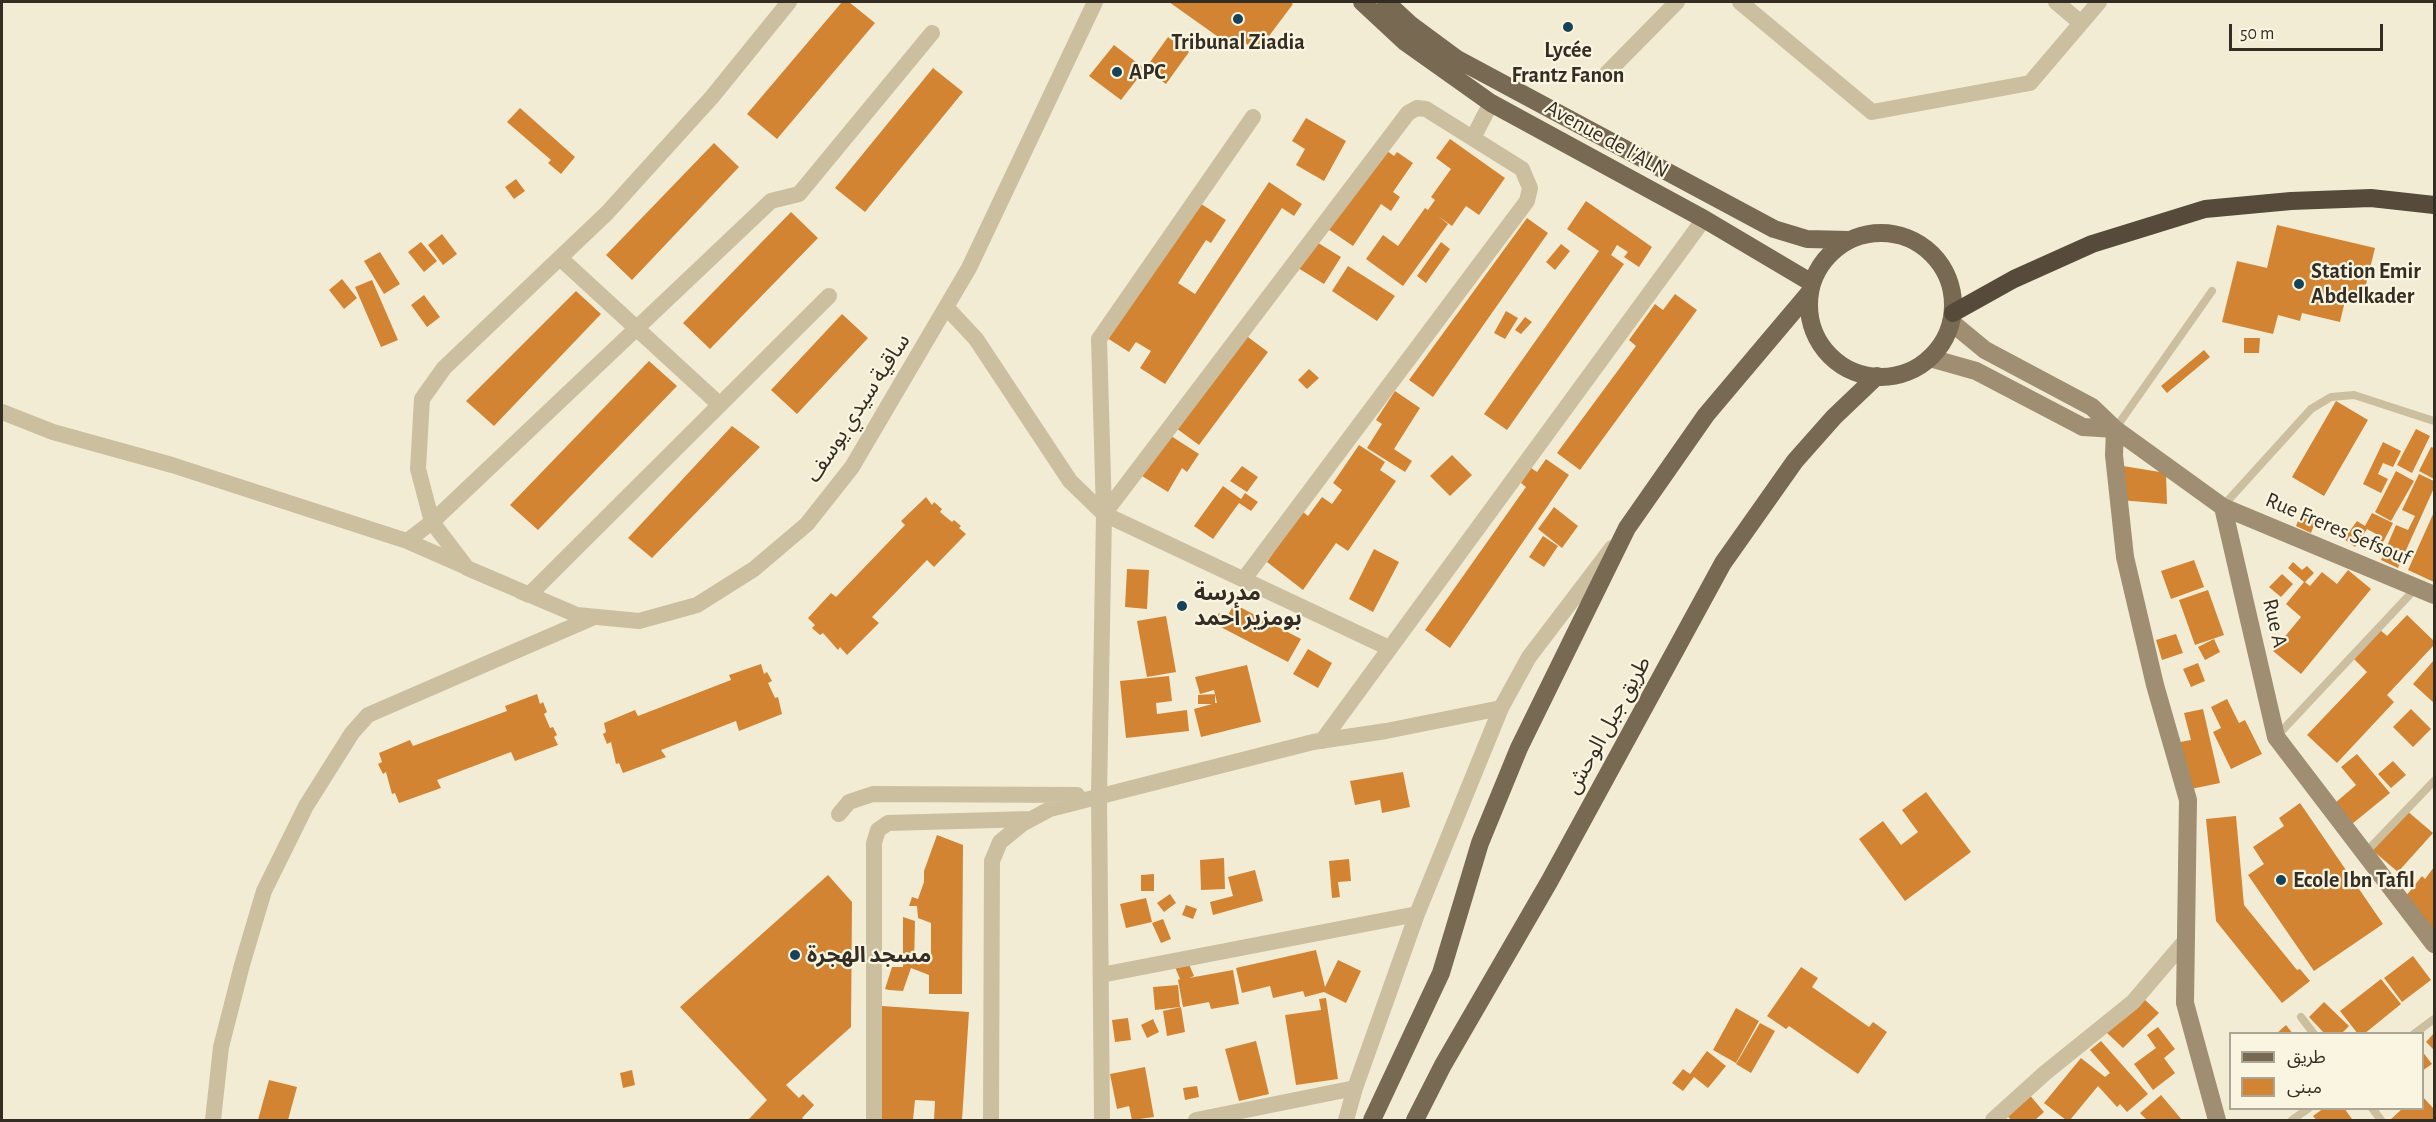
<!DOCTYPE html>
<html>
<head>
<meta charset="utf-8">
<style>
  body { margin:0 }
  #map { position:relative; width:2436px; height:1122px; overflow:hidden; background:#f3ecd4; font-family:"Alegreya Sans","Noto Sans Arabic",sans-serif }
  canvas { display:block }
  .frame { position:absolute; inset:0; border:3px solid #342d24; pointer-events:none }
  .legend { position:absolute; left:2229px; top:1032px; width:195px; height:78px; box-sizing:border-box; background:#faf5e0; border:2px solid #aba595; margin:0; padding:8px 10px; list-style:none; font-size:18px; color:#342d24 }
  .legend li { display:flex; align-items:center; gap:12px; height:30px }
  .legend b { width:30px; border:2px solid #aba595 }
  .scale { position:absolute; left:2229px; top:24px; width:154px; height:27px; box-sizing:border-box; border:3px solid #342d24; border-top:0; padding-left:8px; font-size:18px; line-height:21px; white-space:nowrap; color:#342d24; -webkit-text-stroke:4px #faf5e0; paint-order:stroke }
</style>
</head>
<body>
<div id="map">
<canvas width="2436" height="1122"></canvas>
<div class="frame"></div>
<ul class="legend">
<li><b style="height:8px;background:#786953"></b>طريق</li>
<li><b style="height:16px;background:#d28433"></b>مبنى</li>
</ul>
<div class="scale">50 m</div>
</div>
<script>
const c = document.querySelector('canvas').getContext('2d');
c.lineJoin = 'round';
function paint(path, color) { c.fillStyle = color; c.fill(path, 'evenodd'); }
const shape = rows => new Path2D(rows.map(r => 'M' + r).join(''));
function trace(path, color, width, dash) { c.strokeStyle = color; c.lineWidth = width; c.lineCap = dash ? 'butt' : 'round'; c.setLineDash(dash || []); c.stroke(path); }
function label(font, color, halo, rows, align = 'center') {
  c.font = font + ' "Alegreya Sans","Noto Sans Arabic",sans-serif'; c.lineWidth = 4.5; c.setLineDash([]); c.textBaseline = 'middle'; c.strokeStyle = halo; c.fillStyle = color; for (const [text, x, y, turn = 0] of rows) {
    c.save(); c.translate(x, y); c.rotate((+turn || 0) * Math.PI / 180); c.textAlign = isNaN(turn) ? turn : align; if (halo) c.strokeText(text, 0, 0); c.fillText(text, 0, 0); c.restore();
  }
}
paint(shape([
  [842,2,849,2,875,23,777,139,747,114],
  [1169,2,1290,2,1293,4,1269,36,1266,34,1255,50,1237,37,1231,46],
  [1168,37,1189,52,1166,84,1145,69],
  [1114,45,1145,69,1121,100,1089,76],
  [933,68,963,92,865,212,835,188],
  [520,108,575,157,561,174,548,163,551,160,507,122],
  [1306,118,1346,141,1324,181,1296,165,1305,149,1292,141],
  [1450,139,1505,178,1479,215,1466,206,1452,226,1438,216,1448,224,1403,286,1366,259,1383,235,1398,246,1425,208,1428,210,1435,200,1431,197,1451,169,1436,158],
  [714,143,739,167,632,280,606,255],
  [1383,148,1394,156,1397,152,1413,163,1393,192,1400,197,1391,211,1381,204,1353,246,1325,227],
  [516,179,525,191,514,199,505,187],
  [1269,182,1302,204,1294,216,1282,208,1165,384,1140,368,1151,351,1136,342,1129,352,1104,336,1192,198,1226,220,1211,243,1206,240,1178,283,1195,294],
  [1586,201,1652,247,1639,267,1624,257,1628,252,1617,245,1611,255,1624,264,1507,430,1484,414,1599,251,1567,229],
  [791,212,818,238,710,349,683,323],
  [1527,218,1548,233,1433,397,1409,380],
  [2277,225,2375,248,2361,305,2345,301,2340,322,2302,313,2300,321,2278,315,2273,334,2222,322,2237,261,2267,268],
  [442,234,457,254,443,265,428,245],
  [1315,241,1341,257,1324,284,1298,268],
  [421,242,437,261,424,272,408,252],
  [1441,242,1450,249,1426,283,1417,276],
  [1561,244,1570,251,1555,270,1546,262],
  [380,252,400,284,384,294,364,261],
  [1348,266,1395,296,1377,321,1332,291],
  [342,279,357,298,344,309,329,290],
  [372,280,398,340,381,347,355,287],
  [576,291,601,314,494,426,466,401],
  [1675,294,1697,310,1580,470,1557,453,1636,346,1629,340,1655,304,1663,310],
  [424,295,440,317,427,327,411,305],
  [1506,311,1518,318,1505,339,1494,333],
  [842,314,868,338,797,414,771,390],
  [1525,317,1532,322,1521,334,1515,330],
  [1244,334,1268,352,1199,445,1176,428],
  [2244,338,2260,338,2259,353,2244,353],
  [2204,350,2210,357,2167,393,2161,386],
  [649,361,677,386,538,530,510,505],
  [1309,369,1319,378,1307,389,1298,380],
  [1395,391,1420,408,1394,449,1412,461,1405,472,1367,448,1382,424,1376,420],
  [2336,401,2368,420,2324,496,2292,477],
  [732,426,760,447,652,558,628,538],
  [2416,429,2430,436,2412,473,2397,465],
  [1168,434,1199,454,1187,472,1182,468,1168,492,1142,476],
  [2383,442,2401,451,2393,467,2383,463,2378,474,2388,479,2381,493,2363,484],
  [1359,445,1385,462,1380,470,1396,481,1348,551,1336,543,1303,590,1267,562,1302,511,1308,516,1322,497,1332,504,1342,490,1333,483],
  [2431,447,2434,448,2434,479,2419,471],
  [1452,455,1472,475,1450,496,1430,476],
  [1546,459,1569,475,1450,648,1425,630,1526,487,1521,483,1531,468,1537,472],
  [1242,466,1258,477,1247,492,1230,481],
  [2123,466,2166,473,2167,504,2120,500],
  [2396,471,2414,481,2391,521,2375,512],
  [2419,474,2434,481,2434,488,2398,568,2381,560,2396,525,2408,530,2415,516,2402,510],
  [1223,486,1241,499,1245,493,1258,502,1251,511,1239,503,1213,539,1194,526],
  [926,497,932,505,934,502,942,509,940,512,952,522,954,520,961,526,959,528,966,534,934,567,927,560,872,617,879,623,847,655,840,647,838,650,823,633,820,635,812,628,815,625,808,618,831,593,836,597,905,525,901,521],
  [1554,507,1578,526,1562,548,1538,529],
  [2302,511,2317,517,2311,533,2296,526],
  [2434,512,2434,582,2408,570],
  [2372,513,2393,523,2377,554,2370,551,2378,535,2367,529,2355,547,2344,539,2357,521,2365,526],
  [1543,536,1558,546,1544,567,1529,557],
  [1374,549,1399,562,1373,612,1349,599],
  [2194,560,2204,587,2171,599,2161,571],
  [2293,562,2302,570,2307,566,2314,573,2305,582,2310,586,2322,572,2337,584,2348,570,2371,589,2301,674,2273,651,2301,617,2286,604,2304,582,2288,568],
  [1127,569,1149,570,1147,609,1125,607],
  [2282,574,2293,584,2281,597,2269,587],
  [2208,590,2224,635,2195,645,2179,600],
  [1234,604,1301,639,1288,662,1213,623,1219,613,1227,617],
  [2407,615,2434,641,2434,645,2387,695,2394,702,2337,763,2307,735,2367,672,2352,657,2378,628,2387,636],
  [1166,616,1176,672,1147,677,1137,621],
  [2176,634,2183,653,2162,660,2156,640],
  [2214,639,2220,652,2205,660,2198,647],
  [1308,649,1332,663,1318,688,1293,674],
  [2434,660,2434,703,2413,684],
  [2198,663,2205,681,2191,687,2183,669],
  [761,664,764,674,767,672,772,681,768,683,775,698,778,697,782,714,739,731,736,721,661,750,666,757,623,773,619,763,616,764,611,742,607,744,603,734,606,732,604,723,635,710,638,716,731,680,729,675],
  [1247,665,1261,722,1201,737,1194,709,1212,704,1198,704,1198,695,1215,694,1215,703,1217,703,1214,690,1200,694,1195,677],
  [1169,676,1172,701,1156,703,1157,714,1187,710,1189,731,1126,738,1120,681],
  [537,694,540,704,543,702,547,712,544,714,550,728,553,727,557,735,554,737,558,745,515,761,511,752,437,780,441,788,399,803,395,793,392,794,386,772,383,774,378,764,382,762,379,753,410,740,413,746,507,711,505,706],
  [2227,699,2239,723,2245,720,2262,754,2231,769,2213,732,2221,728,2211,707],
  [2203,709,2220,783,2191,789,2180,742,2191,740,2184,713],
  [2411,709,2431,729,2413,747,2393,727],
  [2357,754,2390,793,2352,824,2335,803,2356,785,2341,767],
  [2393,761,2406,775,2391,788,2378,774],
  [1403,772,1410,807,1382,813,1380,800,1355,805,1350,781],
  [1926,792,1971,852,1905,901,1859,839,1883,821,1901,845,1918,832,1902,810],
  [2300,803,2383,924,2314,971,2248,875,2264,864,2253,847,2284,826,2279,818],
  [2406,810,2433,833,2398,872,2371,849],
  [2236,816,2244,905,2297,970,2300,969,2310,981,2282,1003,2216,921,2206,819],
  [937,835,963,845,962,994,929,994,929,975,911,968,903,991,889,990,885,989,892,967,903,967,903,917,915,921,914,965,917,958,931,958,931,923,918,918,917,906,909,906,912,897,918,899,924,882,924,871],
  [1224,858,1225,889,1201,890,1200,860],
  [1349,859,1351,881,1338,882,1340,897,1332,898,1329,861],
  [2434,867,2434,933,2398,906,2422,876,2425,879],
  [1255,870,1263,901,1213,915,1210,902,1233,896,1228,877],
  [1154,874,1154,891,1141,891,1141,875],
  [828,875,852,902,851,1027,786,1085,799,1098,803,1094,814,1105,802,1118,805,1120,748,1120,767,1100,680,1007],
  [1170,894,1176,903,1164,912,1157,903],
  [1146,898,1152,922,1126,928,1120,904],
  [1186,905,1197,909,1193,919,1182,915],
  [1163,919,1171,939,1161,943,1152,923],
  [1316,950,1325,987,1338,960,1361,971,1346,1003,1324,992,1305,997,1303,991,1273,998,1270,986,1242,993,1236,968],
  [2413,956,2431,980,2402,1002,2384,978],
  [1188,962,1194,976,1189,978,1233,970,1239,1004,1211,1009,1209,1002,1183,1007,1178,980,1180,979,1175,967],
  [1801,967,1818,978,1812,987,1869,1027,1873,1022,1887,1032,1858,1074,1789,1026,1786,1029,1767,1016],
  [2381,979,2401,1004,2364,1034,2358,1034,2340,1011],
  [1178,985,1180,1007,1155,1010,1153,987],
  [2142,997,2159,1013,2123,1048,2106,1032],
  [1326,998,1338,1079,1296,1085,1285,1015,1321,1010,1319,999],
  [2324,1002,2349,1026,2341,1034,2325,1034,2309,1017],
  [882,1006,969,1012,962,1120,934,1120,935,1101,915,1100,913,1120,875,1120],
  [1181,1007,1185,1032,1167,1036,1163,1011],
  [1736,1008,1759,1021,1736,1063,1713,1050],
  [1128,1018,1131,1040,1115,1042,1112,1020],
  [1153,1019,1159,1032,1147,1038,1141,1025],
  [1760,1023,1775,1031,1751,1073,1736,1064],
  [2286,1025,2293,1034,2276,1034],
  [2158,1027,2175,1049,2164,1058,2175,1073,2153,1090,2134,1064,2156,1048,2147,1035],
  [2434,1033,2434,1050,2426,1042],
  [1256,1041,1269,1094,1239,1101,1225,1049],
  [2101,1041,2148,1094,2127,1112,2120,1104,2117,1107,2098,1086,2070,1120,2066,1120,2044,1103,2081,1058,2105,1077,2110,1073,2090,1050],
  [1707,1051,1726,1066,1708,1088,1694,1077,1683,1091,1672,1083,1683,1069,1690,1074],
  [2422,1051,2432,1064,2422,1071],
  [1145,1067,1154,1117,1132,1120,1129,1106,1117,1109,1110,1074],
  [632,1070,635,1085,623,1088,620,1073],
  [269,1080,297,1087,288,1120,258,1120],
  [1197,1086,1199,1097,1185,1100,1183,1088],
  [2028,1093,2044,1112,2035,1120,2011,1120,2005,1113],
  [2161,1095,2182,1120,2147,1120,2140,1113],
  [2422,1096,2434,1109,2434,1120,2390,1120,2403,1108,2422,1108],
  [2324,1108,2344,1108,2352,1119,2316,1120,2313,1116]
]), '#d28433');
trace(shape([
  [2115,429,2212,291],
  [2223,506,2311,409,2331,397,2354,395,2434,421],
  [2277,736,2416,588],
  [2365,853,2434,781],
  [2301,1017,2314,1034],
  [2414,1034,2434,1019],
  [2372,1108,2381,1120],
  [2292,1120,2309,1108]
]), '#cbbfa0', 8);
trace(shape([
  [789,2,712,97,607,213,444,368,422,399,418,469,432,522,467,568,577,615,639,621,697,605,754,569,807,524,852,467,969,268,1095,2],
  [1740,2,1872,112,2030,83,2099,2],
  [2056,2,2081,23],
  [1606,74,1677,2],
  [1473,138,1491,103],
  [560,258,720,405],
  [947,308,976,339,1070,481,1104,514,1389,648],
  [2,412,53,432,172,465,407,541,464,566],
  [1104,514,1408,113,1417,108,1426,109,1522,169,1530,188,1527,201,1244,579],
  [407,541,432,522,771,201,799,194,932,33],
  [520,591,529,595,829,296],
  [1322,741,1704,219],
  [839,814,849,802,873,794,1077,795],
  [1101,975,1417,914],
  [213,1120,221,1047,242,965,264,891,306,806,352,733,368,715,592,618],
  [874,1120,874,843,878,830,888,823,1031,819],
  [991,1120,992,861,1000,842,1022,824,1050,809,1313,742,1386,731,1501,708],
  [1102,1120,1099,796,1104,514,1099,339,1253,117],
  [1196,1120,1355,1088],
  [1346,1120,1355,1088,1417,914,1501,708,1529,657,1612,548],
  [1993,1120,2045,1073,2133,1002,2186,940]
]), '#cbbfa0', 16);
trace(shape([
  [1951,322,1985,350,2092,407,2115,429,2223,507,2276,737,2434,944],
  [1930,358,1976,371,2083,427,2115,429],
  [2115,429,2114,455,2125,557,2155,685,2188,800,2185,1003,2217,1120],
  [2223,507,2434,595]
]), '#9f8e71', 18);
trace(shape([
  [1362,2,1405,42,1491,103,1704,219,1812,283],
  [1386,2,1411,25,1457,59,1774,229,1807,239,1849,240],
  '1809 305a72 72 0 1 1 144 0a72 72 0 1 1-144 0Z',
  [1372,1120,1441,973,1480,843,1519,748,1627,528,1706,415,1809,293],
  [1415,1120,1443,1065,1549,882,1723,563,1795,461,1834,417,1877,376]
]), '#786953', 18);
trace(shape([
  [1953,313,2014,279,2092,244,2205,209,2291,201,2371,198,2434,205]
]), '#564a3a', 18);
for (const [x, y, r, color] of [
  [1238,19,6,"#164359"],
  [1568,27,6,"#164359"],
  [1117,72,6,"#164359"],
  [2299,284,6,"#164359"],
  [1182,606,6,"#164359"],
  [2281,880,6,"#164359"],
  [795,955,6,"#164359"]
]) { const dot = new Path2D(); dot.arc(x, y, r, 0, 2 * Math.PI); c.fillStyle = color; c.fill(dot); trace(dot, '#faf5e0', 2); }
label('bold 22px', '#342d24', '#faf5e0', [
  ["Tribunal Ziadia",1238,42,"center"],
  ["Lycée",1568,50,"center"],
  ["Frantz Fanon",1568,75,"center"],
  ["APC",1129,72],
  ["Station Emir",2311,271],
  ["Abdelkader",2311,296],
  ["مدرسة",1194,593],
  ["بومزير أحمد",1194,618],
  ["Ecole Ibn Tafil",2293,880],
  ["مسجد الهجرة",807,955]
], 'left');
label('22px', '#342d24', '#faf5e0', [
  ["Avenue de l'ALN",1607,139,29],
  ["ساقية سيدي يوسف",858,408,-57],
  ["Rue Freres Sefsouf",2338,529,23],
  ["Rue A",2275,623,77],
  ["طريق جبل الوحش",1608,725,-61]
]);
</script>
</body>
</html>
